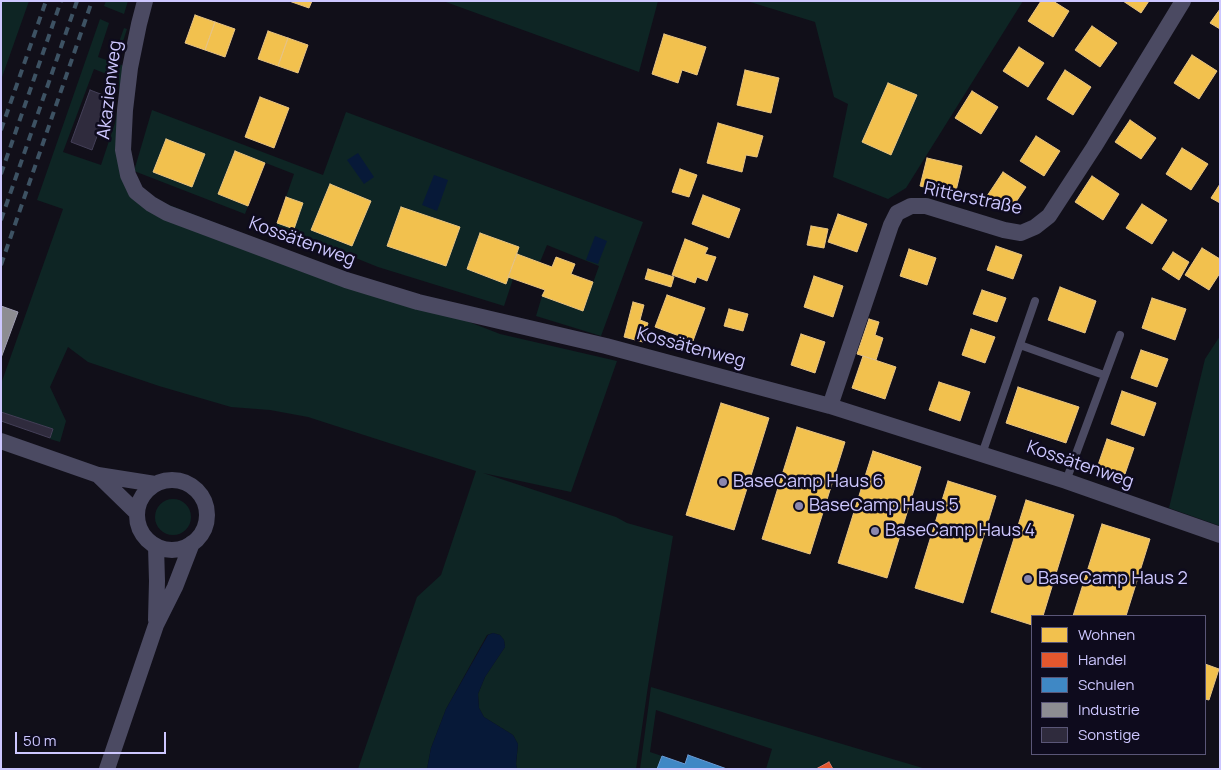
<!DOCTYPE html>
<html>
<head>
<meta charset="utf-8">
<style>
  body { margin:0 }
  #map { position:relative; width:1221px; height:770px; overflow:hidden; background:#110f19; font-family:Manrope,sans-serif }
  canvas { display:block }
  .frame { position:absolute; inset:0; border:2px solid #cdc7ff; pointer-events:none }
  .legend { position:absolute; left:1031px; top:615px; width:175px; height:140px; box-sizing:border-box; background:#0e0b1d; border:1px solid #5a5677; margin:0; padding:6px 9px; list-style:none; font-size:15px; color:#cdc7ff }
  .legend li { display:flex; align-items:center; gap:10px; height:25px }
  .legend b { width:25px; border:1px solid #5a5677 }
  .scale { position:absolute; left:15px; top:732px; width:151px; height:22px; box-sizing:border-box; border:2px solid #cdc7ff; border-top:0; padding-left:6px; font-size:15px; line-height:18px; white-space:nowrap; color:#cdc7ff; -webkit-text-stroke:4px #0e0b1d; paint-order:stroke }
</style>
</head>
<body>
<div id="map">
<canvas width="1221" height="770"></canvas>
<div class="frame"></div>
<ul class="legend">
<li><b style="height:14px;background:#f2c14e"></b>Wohnen</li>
<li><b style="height:14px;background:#e4572e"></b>Handel</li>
<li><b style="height:14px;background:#3f88c5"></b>Schulen</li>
<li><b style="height:14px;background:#8d8d92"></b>Industrie</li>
<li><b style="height:14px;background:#2f2b3d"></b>Sonstige</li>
</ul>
<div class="scale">50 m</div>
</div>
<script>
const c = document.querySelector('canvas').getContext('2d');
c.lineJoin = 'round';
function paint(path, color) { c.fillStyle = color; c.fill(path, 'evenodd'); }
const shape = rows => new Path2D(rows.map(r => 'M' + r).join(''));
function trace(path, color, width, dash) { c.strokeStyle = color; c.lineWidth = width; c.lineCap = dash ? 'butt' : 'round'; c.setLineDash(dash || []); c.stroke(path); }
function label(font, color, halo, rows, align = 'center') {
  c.font = font + ' Manrope,sans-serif'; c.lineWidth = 5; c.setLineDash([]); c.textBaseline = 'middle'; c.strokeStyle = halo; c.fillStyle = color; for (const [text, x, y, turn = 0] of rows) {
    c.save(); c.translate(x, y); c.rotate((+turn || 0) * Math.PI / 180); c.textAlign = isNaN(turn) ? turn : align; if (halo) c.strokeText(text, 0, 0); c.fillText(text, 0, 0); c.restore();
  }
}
paint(shape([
  [1,1,29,1,1,80],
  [106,1,128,1,124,14,104,6],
  [443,1,658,1,639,72],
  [747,1,1023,1,906,188,888,199,833,177,848,104,834,97,815,22],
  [100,19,109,23,98,57,112,62,124,28,127,29,116,63,130,68,125,110,136,192,500,334,617,361,571,492,483,473,616,517,627,523,673,536,648,686,636,769,517,769,516,764,518,744,513,735,484,717,479,708,478,694,485,677,505,647,504,640,500,635,493,633,487,635,446,709,431,748,427,769,358,769,417,597,441,575,476,471,308,417,270,410,231,407,159,386,88,362,68,347,50,387,66,421,60,442,50,439,53,429,1,412,1,384,63,209,37,200],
  [94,69,119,79,119,100,115,123,101,165,63,152],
  [152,110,323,175,346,112,643,222,601,336,536,316,542,296,583,311,599,266,547,245,540,262,517,254,519,247,480,233,467,269,506,284,508,277,513,279,504,306,378,267,276,226,277,223,294,228,303,203,286,197,294,174,235,151,218,194,248,206,245,214,134,171],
  [1220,336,1220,526,1169,508,1205,359],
  '155 517a18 18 0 1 1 36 0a18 18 0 1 1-36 0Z',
  [651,687,926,769,833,769,829,762,816,769,766,769,772,749,656,710,650,752,662,756,657,769,640,769]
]), '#0e2524');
paint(shape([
  [358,153,374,177,364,184,347,160],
  [434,175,448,180,437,211,422,205],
  [595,236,607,241,598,264,586,260],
  [493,633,500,635,504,640,505,647,485,677,478,694,479,708,484,717,513,735,518,744,516,764,517,769,427,769,431,748,446,709,488,635]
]), '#071938');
const homes = shape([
  [289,1,312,1,309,8,289,1],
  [1041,1,1053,1,1069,11,1053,37,1028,21,1041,1],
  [1123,1,1149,1,1141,13,1123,1],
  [1220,9,1220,29,1210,23,1220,9],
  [195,15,215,22,205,50,185,43,195,15],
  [215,22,235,29,225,57,205,50,215,22],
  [1092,26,1117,43,1100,67,1075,50,1092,26],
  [268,31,288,38,278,66,258,59,268,31],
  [664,34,706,47,697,75,682,70,678,83,652,74,664,34],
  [288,38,308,45,298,73,278,66,288,38],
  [1019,47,1044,63,1028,87,1003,71,1019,47],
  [1192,55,1217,71,1199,99,1174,83,1192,55],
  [745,70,779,78,771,113,737,105,745,70],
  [1065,70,1091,87,1073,115,1047,99,1065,70],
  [888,83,917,95,891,155,862,142,888,83],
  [972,91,998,107,981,134,955,118,972,91],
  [260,97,289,108,274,148,245,137,260,97],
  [1130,120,1156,138,1141,159,1115,142,1130,120],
  [718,123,763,136,757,157,746,155,742,172,707,163,718,123],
  [1036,136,1060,151,1044,176,1020,161,1036,136],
  [166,139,205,154,192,187,153,172,166,139],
  [1182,148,1208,164,1191,190,1166,174,1182,148],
  [235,151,265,163,248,206,218,194,235,151],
  [927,158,962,166,955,195,920,186,927,158],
  [680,169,697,175,689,197,672,192,680,169],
  [1003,172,1026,187,1010,211,987,196,1003,172],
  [1092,176,1119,194,1103,220,1075,202,1092,176],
  [330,184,371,201,352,246,311,230,330,184],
  [1220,184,1220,203,1211,198,1220,184],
  [703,195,740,209,729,238,692,224,703,195],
  [286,197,303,203,294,229,277,223,286,197],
  [1142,204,1167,220,1152,244,1126,228,1142,204],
  [401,207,460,227,446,266,387,246,401,207],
  [838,214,867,224,857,252,828,242,838,214],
  [811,226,828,229,824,248,807,245,811,226],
  [480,233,519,247,506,284,467,269,480,233],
  [685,239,708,248,705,254,716,257,707,281,697,277,695,283,672,275,685,239],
  [996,246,1022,255,1013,279,987,270,996,246],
  [1202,248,1220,259,1220,273,1209,290,1185,275,1202,248],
  [909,249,936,258,927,285,900,276,909,249],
  [1173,252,1189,262,1179,280,1162,269,1173,252],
  [517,254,552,267,556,257,575,264,571,274,593,282,583,311,542,296,545,290,508,277,517,254],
  [648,269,674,277,671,287,645,279,648,269],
  [814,276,843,286,833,317,804,307,814,276],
  [1060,287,1096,301,1085,333,1048,320,1060,287],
  [982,290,1006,298,997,322,973,314,982,290],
  [667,295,705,308,693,341,655,327,667,295],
  [1152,298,1186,309,1175,340,1142,328,1152,298],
  [633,302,644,305,640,320,648,323,643,342,624,337,633,302],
  [729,309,748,314,743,331,724,326,729,309],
  [869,319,879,322,875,335,883,338,876,360,857,354,869,319],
  [971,329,995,337,985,363,962,355,971,329],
  [801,334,825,342,815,373,791,365,801,334],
  [1141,350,1168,359,1157,387,1131,378,1141,350],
  [863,356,896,367,885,399,852,388,863,356],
  [939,382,970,392,960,421,929,410,939,382],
  [1018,387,1079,407,1066,443,1006,423,1018,387],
  [1122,391,1156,403,1144,436,1111,424,1122,391],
  [721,403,769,418,734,530,686,515,721,403],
  [797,427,845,442,810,554,762,539,797,427],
  [1107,439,1134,448,1125,474,1098,465,1107,439],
  [873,451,921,467,887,578,838,563,873,451],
  [948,481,996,496,963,603,915,588,948,481],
  [1026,500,1074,515,1043,616,1032,616,1032,625,991,612,1026,500],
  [1102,524,1150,539,1126,616,1073,616,1102,524],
  [1205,664,1219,669,1209,700,1205,699,1205,664]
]);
paint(homes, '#f2c14e');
trace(homes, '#e7c383', 1);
const shops = shape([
  [829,762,833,769,816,769,829,762]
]);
paint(shops, '#e4572e');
trace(shops, '#dd796d', 1);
const schools = shape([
  [688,755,727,769,657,769,662,756,685,764,688,755]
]);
paint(schools, '#3f88c5');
trace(schools, '#6a9bd6', 1);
const industry = shape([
  [1,306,18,312,1,358,1,306]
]);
paint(industry, '#8d8d92');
trace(industry, '#a09eb3', 1);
const building = shape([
  [90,90,111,98,92,150,71,142,90,90],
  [1,412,53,429,50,438,1,421,1,412]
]);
paint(building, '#2f2b3d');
trace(building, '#444058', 1);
trace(shape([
  [1020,345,1104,375],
  [982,454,1035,301],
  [1066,481,1120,335]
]), '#4b4a62', 8);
trace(shape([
  [145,1,139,24,130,68,125,110,123,150,128,175,136,192,151,204,167,213,346,280,418,302,606,346,830,406,1066,481,1220,535],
  [830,406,891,225,897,213,911,206,926,206,1004,230,1021,233,1035,227,1049,216,1094,147,1183,1],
  [1,441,98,475,155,484],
  [98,475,137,513],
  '137 515a35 35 0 1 1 70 0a35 35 0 1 1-70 0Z',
  [156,546,157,581,156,620],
  [107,769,156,625,175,587,192,543]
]), '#4b4a62', 16);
trace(shape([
  [1,130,46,1],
  [1,174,61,1],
  [1,220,77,1],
  [1,265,92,1]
]), '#3d5263', 4, [8, 6]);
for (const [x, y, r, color] of [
  [723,482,5,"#8b87ae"],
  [799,506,5,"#8b87ae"],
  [875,531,5,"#8b87ae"],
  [1028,579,5,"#8b87ae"]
]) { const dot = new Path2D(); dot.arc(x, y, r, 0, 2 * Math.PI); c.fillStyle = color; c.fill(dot); trace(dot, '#0e0b1d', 2); }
label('18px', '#cdc7ff', '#0e0b1d', [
  ["Akazienweg",110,90,-83],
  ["Ritterstraße",973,199,12],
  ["Kossätenweg",302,242,20],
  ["Kossätenweg",691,348,15],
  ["Kossätenweg",1080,465,19]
]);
label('18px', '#cdc7ff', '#0e0b1d', [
  ["BaseCamp Haus 6",733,482],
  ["BaseCamp Haus 5",809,506],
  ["BaseCamp Haus 4",885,531],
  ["BaseCamp Haus 2",1038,579]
], 'left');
</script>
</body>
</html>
